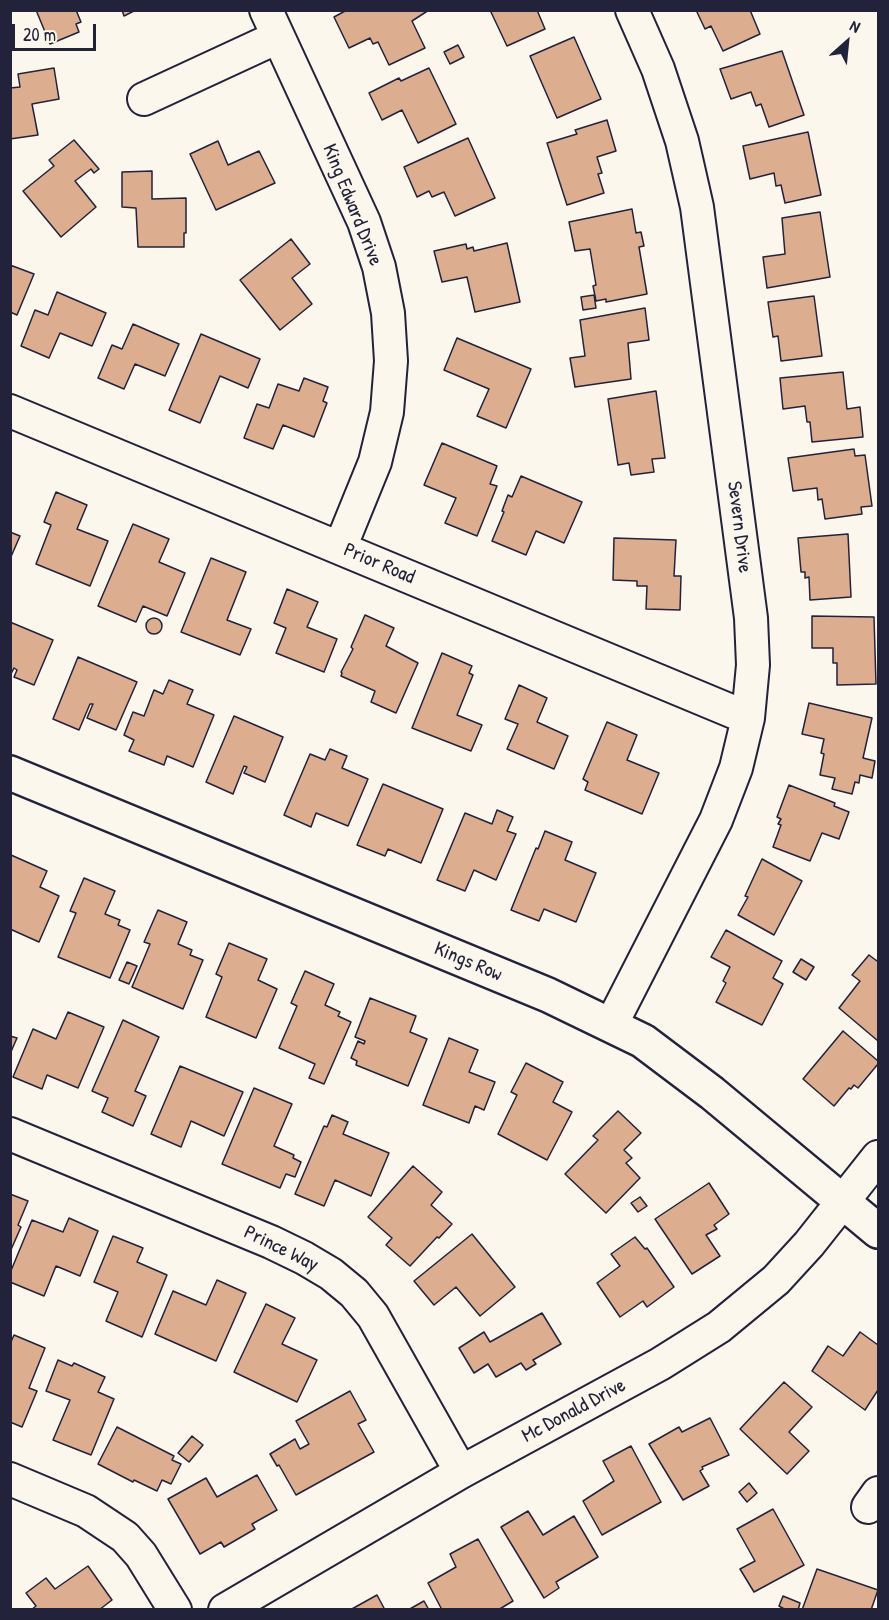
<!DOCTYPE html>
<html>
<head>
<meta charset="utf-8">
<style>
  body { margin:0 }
  #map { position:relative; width:889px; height:1620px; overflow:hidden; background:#fbf7ec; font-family:"Patrick Hand",sans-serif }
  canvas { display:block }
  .frame { position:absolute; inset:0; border:12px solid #22223b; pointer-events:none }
  .north { position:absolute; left:817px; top:12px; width:60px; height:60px; -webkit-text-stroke:4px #fbf7ec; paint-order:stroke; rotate:27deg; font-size:16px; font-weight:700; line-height:24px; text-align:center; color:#22223b }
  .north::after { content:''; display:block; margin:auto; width:21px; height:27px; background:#22223b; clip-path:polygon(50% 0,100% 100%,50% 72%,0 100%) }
  .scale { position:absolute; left:12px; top:24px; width:84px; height:27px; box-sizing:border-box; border:3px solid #22223b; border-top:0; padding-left:8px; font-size:18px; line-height:21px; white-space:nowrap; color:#22223b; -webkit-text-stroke:4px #fbf7ec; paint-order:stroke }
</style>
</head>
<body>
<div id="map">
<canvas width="889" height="1620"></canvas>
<div class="frame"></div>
<div class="north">N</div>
<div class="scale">20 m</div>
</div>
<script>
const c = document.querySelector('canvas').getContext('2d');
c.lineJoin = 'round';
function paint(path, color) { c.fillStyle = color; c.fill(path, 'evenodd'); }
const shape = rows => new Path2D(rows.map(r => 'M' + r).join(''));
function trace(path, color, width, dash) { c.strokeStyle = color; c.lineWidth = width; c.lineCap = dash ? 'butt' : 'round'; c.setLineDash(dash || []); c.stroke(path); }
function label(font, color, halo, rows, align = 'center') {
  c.font = font + ' "Patrick Hand",sans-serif'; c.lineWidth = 4.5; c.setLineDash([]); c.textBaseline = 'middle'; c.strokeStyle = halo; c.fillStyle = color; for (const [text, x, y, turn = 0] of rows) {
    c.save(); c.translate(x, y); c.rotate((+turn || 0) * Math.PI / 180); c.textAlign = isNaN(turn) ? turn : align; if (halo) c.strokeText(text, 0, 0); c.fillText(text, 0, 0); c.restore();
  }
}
const building = shape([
  [36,10,76,10,81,22,76,24,79,32,50,44,36,10],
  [122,10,136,10,124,16,122,10],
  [347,10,429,10,412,21,425,48,389,65,378,42,373,44,370,38,349,48,334,17,347,10],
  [490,10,537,10,545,29,507,46,490,10],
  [696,10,750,10,760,34,723,51,711,26,705,29,696,10],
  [574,37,601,99,557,118,530,56,574,37],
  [458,45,464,57,450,64,444,52,458,45],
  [782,51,804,115,769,127,761,104,756,106,751,92,731,99,720,69,782,51],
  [54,68,59,99,32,104,38,135,10,139,10,88,20,87,18,74,54,68],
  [429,68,456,124,418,143,402,110,382,120,369,93,399,78,401,81,429,68],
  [607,120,616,151,597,157,602,173,598,174,604,193,567,205,547,143,577,134,575,130,607,120],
  [808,132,821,195,785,203,781,185,776,186,774,173,750,179,743,146,808,132],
  [468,138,495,198,455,216,444,192,432,197,429,191,417,197,404,167,468,138],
  [74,140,99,169,94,173,91,169,75,181,96,207,61,237,23,191,54,166,49,160,74,140],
  [218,141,228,165,259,151,275,183,216,210,190,154,218,141],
  [152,171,152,199,186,198,186,233,184,233,184,247,138,247,136,208,122,207,122,172,152,171],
  [632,209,636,233,641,232,644,246,639,247,647,294,606,302,606,299,596,301,593,286,596,285,590,249,575,251,569,222,632,209],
  [820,212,830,277,767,288,763,257,785,254,782,218,820,212],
  [291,239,310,264,292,278,312,304,280,330,240,280,291,239],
  [507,243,520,302,475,312,467,277,442,282,434,251,466,244,467,249,473,247,474,251,507,243],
  [10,265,34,274,17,315,10,312,10,265],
  [57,292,106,313,92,346,60,333,49,358,21,346,35,310,48,315,57,292],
  [594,295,596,308,583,310,581,297,594,295],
  [814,296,822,356,781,361,778,336,773,337,768,302,814,296],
  [645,308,649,340,628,343,631,379,575,387,570,358,585,356,580,320,645,308],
  [133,324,179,344,165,376,135,364,124,389,98,378,112,345,122,349,133,324],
  [201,334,260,359,248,388,220,376,200,423,169,410,201,334],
  [457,338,531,369,506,428,477,416,489,389,444,370,457,338],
  [843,372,847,409,860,407,863,437,812,442,810,422,807,422,805,406,783,409,780,378,843,372],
  [304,378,328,387,323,401,327,403,314,437,283,425,273,449,244,438,257,404,269,408,278,384,299,391,304,378],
  [656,391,665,458,652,459,654,472,631,475,629,463,618,465,608,399,656,391],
  [442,443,497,466,490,484,497,486,477,536,445,523,456,498,424,485,442,443],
  [854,449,855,456,865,455,872,506,861,507,862,514,825,519,822,499,818,500,817,488,793,491,788,458,854,449],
  [521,476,582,502,564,543,536,531,526,555,492,541,504,512,502,511,508,495,512,497,521,476],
  [56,492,87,505,77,529,108,541,90,586,36,564,51,525,44,522,56,492],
  [133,524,169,539,159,562,185,573,167,616,143,606,136,622,98,606,133,524],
  [10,532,20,536,10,559,10,532],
  [848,534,851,597,810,600,809,577,805,578,805,572,801,572,798,538,848,534],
  [614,538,676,540,674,576,681,576,680,610,646,609,647,586,637,586,637,581,613,580,614,538],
  [211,558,246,572,227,620,251,629,240,655,181,632,211,558],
  [287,589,318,602,307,627,337,639,324,672,276,653,286,628,274,623,287,589],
  [365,615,394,628,386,646,418,663,396,713,371,702,375,691,341,676,342,673,341,672,353,649,351,647,365,615],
  [812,616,874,617,876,684,837,685,837,663,833,663,833,648,812,648,812,616],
  '146 626a8 8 0 1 1 16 0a8 8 0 1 1-16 0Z',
  [10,622,53,640,34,685,14,677,17,670,14,668,10,676,10,622],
  [442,653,472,666,469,673,473,675,457,715,482,725,471,751,412,728,442,653],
  [78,657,137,682,116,730,87,718,93,704,90,704,79,730,53,719,78,657],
  [169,680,193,690,187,704,214,715,193,767,167,756,164,765,129,751,134,740,124,735,133,712,144,716,154,690,163,694,169,680],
  [519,685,547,698,537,722,568,736,554,769,507,749,518,724,505,719,519,685],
  [809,703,872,718,863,758,875,761,872,778,860,775,859,783,855,782,852,794,832,789,835,778,820,775,824,754,821,753,824,739,802,734,809,703],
  [234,716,283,737,265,782,244,773,247,767,244,766,233,794,206,782,234,716],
  [607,722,637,735,627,760,659,773,642,814,585,790,588,782,583,779,607,722],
  [330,749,347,756,342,768,368,779,348,826,316,813,311,827,284,815,310,754,325,760,330,749],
  [383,784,443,809,421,863,388,849,385,856,357,845,383,784],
  [789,785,835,803,834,806,849,812,839,839,822,833,810,861,773,847,781,825,778,824,781,819,777,817,789,785],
  [497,810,513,817,507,831,516,834,496,880,474,870,465,891,437,880,465,813,492,824,497,810],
  [545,831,572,842,565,860,596,873,576,922,544,909,539,921,511,910,536,848,538,849,545,831],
  [11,855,47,871,40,887,59,896,39,942,10,929,11,855],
  [762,859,802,881,774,935,738,915,748,897,745,896,762,859],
  [84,878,115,891,105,914,120,920,118,925,130,930,110,978,58,957,76,913,70,911,84,878],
  [158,910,187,922,178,944,192,950,190,955,203,960,183,1009,132,987,150,944,144,942,158,910],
  [726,930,782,961,773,978,783,984,762,1025,716,1002,726,983,723,981,730,967,711,957,726,930],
  [229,943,267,959,258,980,277,989,256,1038,206,1017,222,977,216,974,229,943],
  [869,955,877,961,878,959,878,1041,839,1008,860,981,852,975,869,955],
  [801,959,814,967,806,980,793,972,801,959],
  [127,962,137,966,129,984,119,980,127,962],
  [305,971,334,984,325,1005,340,1012,338,1016,351,1022,324,1084,309,1078,315,1064,279,1048,297,1006,291,1003,305,971],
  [370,998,416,1016,410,1032,427,1039,408,1086,356,1065,357,1061,351,1058,358,1041,364,1044,365,1041,355,1037,370,998],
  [68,1012,104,1027,78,1088,47,1075,42,1089,13,1077,33,1029,56,1039,68,1012],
  [123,1020,159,1037,135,1091,146,1096,133,1126,102,1112,108,1098,92,1091,123,1020],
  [843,1031,878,1061,878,1064,858,1088,854,1085,851,1089,849,1088,834,1106,803,1079,843,1031],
  [10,1036,17,1038,10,1054,10,1036],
  [449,1038,478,1050,469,1072,495,1082,484,1110,475,1106,469,1123,423,1105,449,1038],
  [526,1063,563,1082,553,1102,572,1112,547,1160,498,1134,517,1095,511,1092,526,1063],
  [180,1066,243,1092,224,1136,191,1121,181,1147,151,1134,180,1066],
  [254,1088,292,1104,274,1146,294,1155,293,1158,301,1162,295,1177,286,1174,280,1188,222,1164,254,1088],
  [618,1111,641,1133,624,1150,632,1158,626,1163,640,1178,606,1213,565,1174,598,1140,593,1136,618,1111],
  [332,1115,348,1122,343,1134,389,1153,371,1196,335,1180,324,1206,295,1194,324,1126,327,1127,332,1115],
  [413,1166,442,1192,431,1205,452,1224,439,1238,437,1237,410,1266,386,1245,392,1238,368,1217,413,1166],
  [709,1183,729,1214,714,1225,717,1229,706,1235,720,1256,692,1274,655,1219,709,1183],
  [10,1194,28,1201,18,1225,21,1227,10,1252,10,1194],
  [640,1197,647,1206,638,1212,631,1203,640,1197],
  [69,1218,98,1231,80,1276,56,1266,44,1296,10,1282,10,1273,32,1220,63,1232,69,1218],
  [472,1234,515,1287,480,1316,456,1287,434,1305,414,1281,472,1234],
  [113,1236,143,1248,137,1262,167,1275,142,1337,106,1321,118,1292,94,1282,113,1236],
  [635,1237,645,1249,647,1248,674,1287,647,1307,643,1301,620,1317,597,1283,620,1266,611,1254,635,1237],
  [217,1280,246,1293,216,1361,155,1334,173,1291,206,1305,217,1280],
  [266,1304,295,1318,282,1344,317,1360,297,1402,234,1372,266,1304],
  [542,1313,561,1344,533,1360,536,1364,526,1370,521,1363,496,1377,488,1364,474,1373,459,1348,484,1332,490,1342,542,1313],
  [860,1332,878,1345,878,1390,865,1410,812,1371,828,1346,843,1356,860,1332],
  [14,1335,45,1348,29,1388,37,1391,22,1427,10,1422,10,1344,14,1335],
  [58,1360,72,1366,74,1363,105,1377,98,1392,114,1399,91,1455,53,1440,70,1400,46,1391,58,1360],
  [784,1382,812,1407,789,1432,809,1451,787,1474,740,1429,784,1382],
  [350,1391,366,1420,358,1424,374,1452,296,1495,279,1465,277,1466,270,1454,295,1439,300,1449,309,1444,296,1421,350,1391],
  [710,1418,729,1455,702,1467,703,1469,700,1471,709,1486,683,1500,649,1444,679,1427,682,1432,710,1418],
  [117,1427,174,1456,172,1460,181,1464,171,1484,162,1480,157,1491,134,1480,133,1482,98,1464,117,1427],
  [192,1436,203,1445,189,1462,178,1453,192,1436],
  [631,1446,661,1502,602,1535,583,1501,614,1481,603,1461,631,1446],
  [257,1475,277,1510,252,1524,255,1529,224,1547,221,1542,200,1554,168,1499,206,1478,217,1497,257,1475],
  [749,1483,757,1493,747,1502,739,1492,749,1483],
  [773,1509,804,1565,754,1592,740,1569,755,1561,737,1529,773,1509],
  [528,1511,543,1535,574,1516,598,1557,556,1582,559,1588,544,1598,501,1527,528,1511],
  [478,1539,513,1601,498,1610,442,1610,428,1583,456,1567,450,1554,478,1539],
  [88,1566,112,1600,99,1610,31,1610,36,1606,26,1593,46,1578,55,1589,88,1566],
  [817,1569,878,1590,871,1610,802,1610,817,1569],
  [377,1595,385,1610,350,1610,377,1595],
  [783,1596,800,1603,798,1610,786,1610,779,1606,783,1596],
  [424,1601,429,1610,408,1610,424,1601]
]);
paint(building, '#ddad8f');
trace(building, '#22223b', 1.5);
const street = shape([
  [266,10,364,222,379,267,388,313,391,361,387,412,375,462,340,548],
  [144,99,278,37],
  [10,411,748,718],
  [611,1025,716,820,736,768,748,718,753,665,751,618,697,207,682,141,658,69,632,10],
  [10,1134,271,1242,304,1258,331,1274,354,1293,373,1316,461,1472],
  [10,1479,86,1511,125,1537,141,1555,175,1610],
  [868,1507,878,1493],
  [225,1610,461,1472,660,1364,719,1327,776,1280,809,1244,878,1157]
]);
const secondary = shape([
  [10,773,548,995,643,1041,712,1093,878,1231]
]);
trace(street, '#22223b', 36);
trace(secondary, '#22223b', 38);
trace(street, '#fbf7ec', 32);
trace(secondary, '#fbf7ec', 33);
label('20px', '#22223b', '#fbf7ec', [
  ["King Edward Drive",352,205,68],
  ["Severn Drive",739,527,83],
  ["Prior Road",379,564,23],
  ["Kings Row",468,962,23],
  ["Prince Way",281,1249,26],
  ["Mc Donald Drive",574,1411,-28]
]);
</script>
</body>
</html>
